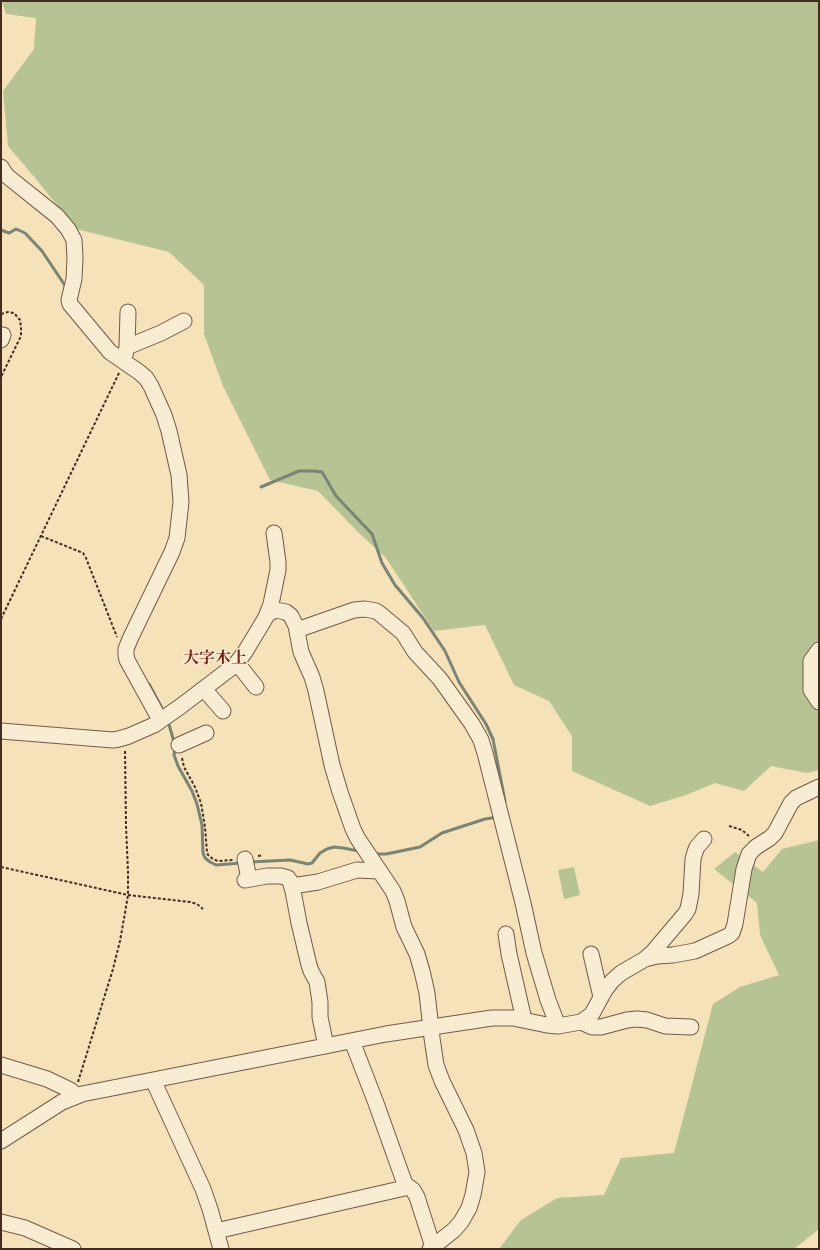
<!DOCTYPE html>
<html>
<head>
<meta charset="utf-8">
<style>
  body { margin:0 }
  #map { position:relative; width:820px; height:1250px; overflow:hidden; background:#f5e2b9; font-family:Alegreya,serif }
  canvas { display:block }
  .frame { position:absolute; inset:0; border:2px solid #432d22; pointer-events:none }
</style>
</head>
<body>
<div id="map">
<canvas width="820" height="1250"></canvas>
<div class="frame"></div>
</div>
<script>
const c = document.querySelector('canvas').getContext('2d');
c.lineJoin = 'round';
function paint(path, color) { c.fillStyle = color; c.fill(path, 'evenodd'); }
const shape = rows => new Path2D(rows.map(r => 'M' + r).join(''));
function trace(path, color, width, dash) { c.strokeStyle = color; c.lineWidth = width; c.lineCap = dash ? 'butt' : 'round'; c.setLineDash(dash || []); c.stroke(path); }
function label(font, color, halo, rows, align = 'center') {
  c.font = font + ' Alegreya,"Noto Serif JP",serif'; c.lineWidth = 3; c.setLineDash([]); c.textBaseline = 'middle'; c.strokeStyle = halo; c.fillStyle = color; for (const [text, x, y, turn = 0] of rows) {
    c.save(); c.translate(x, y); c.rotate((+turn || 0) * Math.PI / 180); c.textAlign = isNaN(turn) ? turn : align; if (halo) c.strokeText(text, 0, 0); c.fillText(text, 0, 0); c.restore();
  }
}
paint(shape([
  [2,1,819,1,819,770,807,773,771,766,744,791,715,783,686,795,650,806,572,771,572,736,549,701,514,685,485,625,434,631,386,558,358,532,318,491,270,480,223,386,204,334,204,285,169,252,76,229,36,179,8,146,3,91,34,49,36,18,6,14],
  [819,840,819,1229,794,1249,499,1249,521,1220,557,1198,604,1195,621,1158,674,1153,713,1004,740,987,779,975,760,935,757,903,714,869,735,852,763,872,782,849],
  [574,867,580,895,564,899,558,870]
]), '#b6c494');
trace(shape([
  [1,230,9,233,16,229,25,233,42,251,66,287],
  [261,487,299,471,314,471,322,472,336,496,372,534,382,563,395,585,423,618,445,651,459,682,486,724,493,739,505,801],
  [149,684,164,712],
  [168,721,174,742],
  [175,748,174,755,178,766,192,791,197,804,202,825,203,853,205,858,210,862,216,865,241,863],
  [374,854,386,854,420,847,442,833,485,819,498,817],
  [250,862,290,860,308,864,312,863,320,853,327,849,334,847,343,848,359,851]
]), '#798475', 3);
const minor = shape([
  [1,167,6,175,12,180,57,216,68,229,74,240,75,258,74,279,69,300,70,304,110,352,139,372,146,378,151,386,164,415,169,431,179,475,181,502,177,538,172,552,130,639,126,649,126,655,127,660,160,720],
  [1,340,3,335],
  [127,347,161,333,184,321],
  [125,355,127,347,128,312],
  [268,614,275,610,286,612,291,616,296,626,301,652,312,677,316,691,332,765,340,792,353,829,358,839,393,891,397,901,404,927,417,954,422,971,427,993,432,1038,436,1065,442,1081,466,1130,474,1153,477,1172,473,1195,469,1208,461,1222,454,1230,430,1249],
  [297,630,354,610,365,609,376,611,379,613,403,633,415,652,440,679,472,724,481,740,485,753,523,903,534,953,548,1000,558,1026],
  [819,650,811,661,811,690,819,702],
  [237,663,256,687],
  [204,689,223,711],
  [1,731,113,740,119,739,129,736,154,725,181,706,235,665,245,652,266,617,271,604,278,570,278,562,274,533],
  [179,745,206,733],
  [245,859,249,879],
  [245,880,267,876,281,876,288,878,290,881,293,891,299,923,309,965,311,971,317,982,320,1002,320,1017,326,1046],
  [292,886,318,882,357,870,379,871],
  [506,934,509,954,524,1020],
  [591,954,601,997],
  [645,959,657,956,673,955,695,951,728,936,732,933,735,924,744,869,749,854,756,847,770,838,775,833,791,803,796,798,819,787],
  [581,1022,592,1027,601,1027,627,1020,637,1019,647,1020,665,1026,691,1027],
  [352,1041,376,1103,406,1187],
  [1,1065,47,1079,70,1090,77,1096],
  [153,1080,203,1189,210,1209,221,1249],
  [1,1141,62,1102,82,1094,386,1034,492,1018,513,1018,547,1025,558,1026,581,1022,592,1014,605,990,612,981,621,973,645,959,652,953,685,914,688,909,691,894,693,859,695,852,697,847,704,839],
  [1,1222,25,1228,73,1249],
  [216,1231,409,1187,413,1190,417,1197,433,1247]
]);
trace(minor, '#705a48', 17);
trace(shape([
  [1,314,8,312,14,313,20,320,21,328,21,336,1,377],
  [41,536,83,553,86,558,117,637],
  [1,619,119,373],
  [182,758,184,767,195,787,201,803,205,827,207,852,208,855,213,859,218,861,233,860],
  [729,826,742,830,749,836],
  [258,856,263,855],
  [1,867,128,895,190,902,197,904,203,909],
  [78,1082,113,969,120,941,125,913,128,895,128,871,126,826,125,749]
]), '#432d22', 2, [3, 2]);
trace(minor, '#f8ecd2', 15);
label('bold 16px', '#7a1f14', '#f8ecd2', [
  ["大字木上",215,659]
]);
</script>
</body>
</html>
